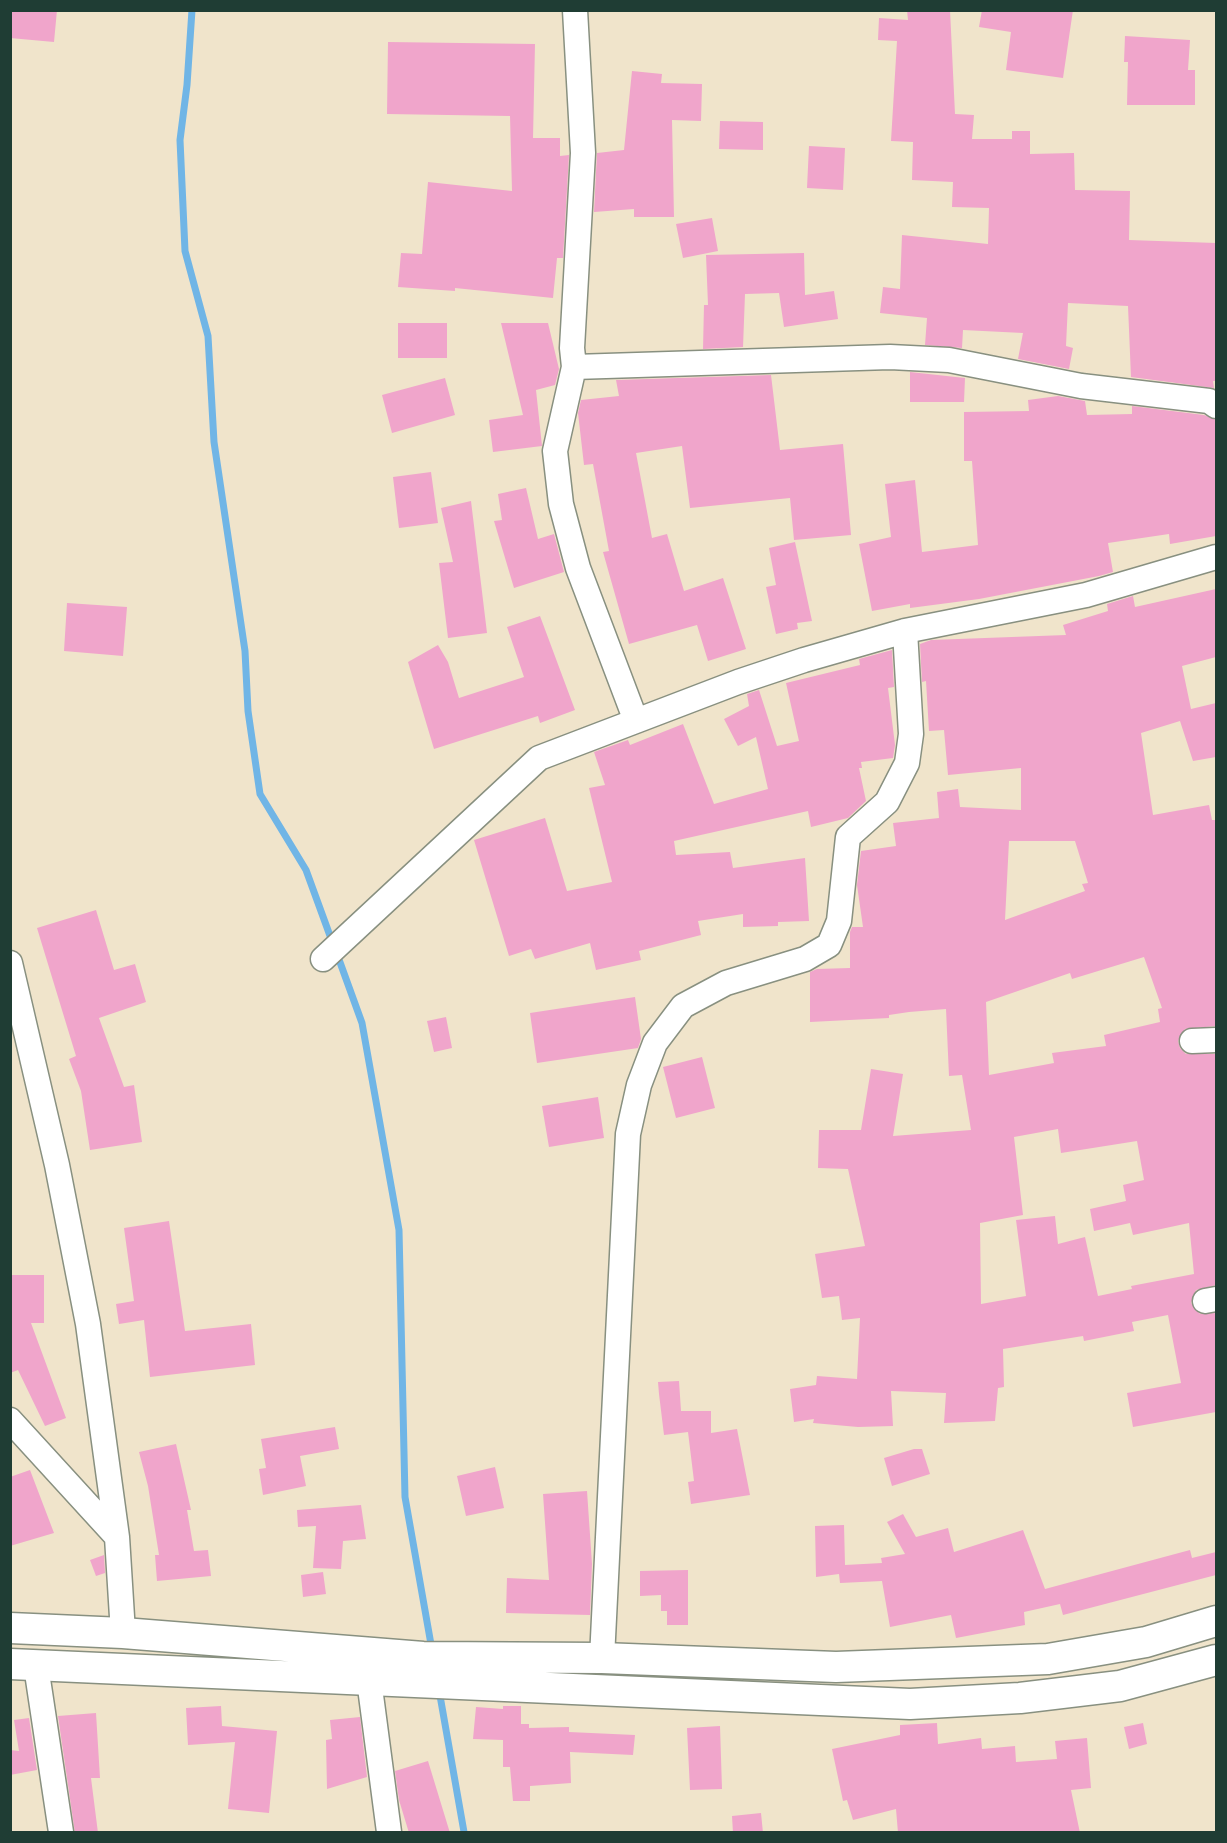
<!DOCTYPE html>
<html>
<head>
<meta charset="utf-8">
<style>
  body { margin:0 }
  #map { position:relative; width:1227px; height:1843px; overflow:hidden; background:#f0e4cb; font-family:Kalam,sans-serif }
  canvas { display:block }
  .frame { position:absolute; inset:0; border:12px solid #1f3d34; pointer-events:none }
</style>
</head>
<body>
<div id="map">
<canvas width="1227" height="1843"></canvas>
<div class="frame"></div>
</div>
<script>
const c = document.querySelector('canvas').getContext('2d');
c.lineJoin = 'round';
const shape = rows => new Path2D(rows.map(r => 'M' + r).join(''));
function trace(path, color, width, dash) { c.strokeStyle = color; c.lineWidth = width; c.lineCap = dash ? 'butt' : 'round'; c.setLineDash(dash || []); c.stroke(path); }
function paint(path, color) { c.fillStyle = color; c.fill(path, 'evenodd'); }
trace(shape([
  [192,10,187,85,180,140,185,251,208,336,214,442,245,651,248,711,260,794,306,870,333,944],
  [337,954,362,1023,399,1230,405,1497,432,1650],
  [439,1690,464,1832]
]), '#70b5e6', 7);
paint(shape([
  [10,10,57,10,54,42,10,38],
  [907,10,950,10,955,114,974,115,972,139,1012,139,1012,131,1030,131,1030,154,1074,153,1075,190,1130,191,1129,240,1216,243,1216,381,1213,381,1214,388,1131,377,1128,306,1068,303,1066,346,1073,348,1069,369,1018,359,1023,333,963,330,962,348,925,345,927,318,880,313,883,287,900,289,902,235,988,244,989,208,952,207,953,182,912,180,913,142,891,141,897,41,878,40,879,18,908,20],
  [982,10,1073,10,1063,78,1006,70,1011,32,979,27],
  [1125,36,1190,40,1188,70,1195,70,1195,105,1127,105,1128,62,1124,62],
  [388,42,535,44,533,138,560,138,560,156,569,155,563,258,557,258,553,298,455,288,455,291,398,287,401,253,422,254,428,182,512,191,510,116,387,114],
  [632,71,662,74,661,83,702,84,701,121,672,120,674,217,634,217,634,209,594,212,597,153,624,150],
  [720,121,763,122,763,150,719,149],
  [809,146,845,148,843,190,807,188],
  [712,218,718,251,683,258,676,224],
  [804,253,805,295,834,291,838,319,784,327,779,293,745,294,743,347,703,349,704,305,708,305,706,255],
  [398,323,447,323,447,358,398,358],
  [501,323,548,323,559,369,555,385,536,390,542,446,493,452,489,420,523,415],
  [910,372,965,378,964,402,910,402],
  [771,375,780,450,843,444,851,535,794,540,790,498,690,508,682,446,636,453,652,538,667,534,684,591,723,578,746,649,708,661,697,625,629,644,603,552,609,551,593,464,584,465,578,413,581,400,619,396,616,380],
  [445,378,455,415,392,433,382,395],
  [1058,396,1085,401,1087,415,1132,414,1132,406,1204,415,1216,420,1216,536,1170,544,1169,534,1108,543,1113,572,1099,576,979,599,910,608,910,604,872,611,859,544,891,537,885,484,915,480,922,552,978,545,972,461,964,461,964,412,1029,411,1028,400],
  [431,472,438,523,399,528,393,477],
  [526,488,538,539,554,534,564,572,514,588,494,521,502,520,498,494],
  [471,501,487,633,448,638,439,563,453,562,441,508],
  [795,542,812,621,797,623,798,629,776,634,766,587,776,585,769,548],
  [1216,589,1216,657,1182,666,1191,709,1216,703,1216,757,1193,761,1180,721,1141,733,1153,815,1209,805,1212,820,1216,820,1216,1026,1185,1029,1178,1041,1180,1048,1186,1054,1216,1054,1216,1285,1196,1290,1191,1303,1200,1314,1216,1313,1216,1412,1133,1427,1127,1393,1181,1383,1168,1315,1132,1322,1134,1331,1084,1341,1083,1336,1003,1349,1004,1387,998,1388,995,1421,944,1423,946,1393,891,1391,893,1426,858,1427,813,1423,814,1419,794,1422,790,1389,816,1385,817,1376,857,1379,860,1318,842,1320,839,1296,822,1298,815,1254,865,1246,848,1169,818,1168,819,1130,861,1130,871,1069,903,1074,893,1136,971,1130,962,1075,949,1076,946,1009,909,1012,889,1015,889,1018,810,1022,810,972,817,969,850,968,850,932,852,927,863,927,857,885,861,851,896,846,893,823,939,818,937,792,958,789,960,807,1021,810,1021,768,948,775,944,730,929,731,926,681,922,682,920,644,931,640,1066,635,1063,625,1108,611,1107,604,1133,596,1135,607],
  [1009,841,1075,841,1088,883,1082,884,1085,891,1005,920],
  [1144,957,1162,1008,1158,1009,1160,1022,1104,1035,1106,1046,1052,1053,1054,1063,989,1075,986,1002,1070,973,1072,979],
  [1058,1129,1061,1153,1137,1141,1144,1180,1123,1185,1126,1201,1090,1209,1094,1231,1130,1223,1133,1235,1189,1223,1194,1274,1131,1286,1132,1289,1098,1296,1085,1237,1058,1244,1055,1216,1016,1220,1026,1296,981,1304,980,1223,1023,1215,1014,1137],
  [67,603,127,607,123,656,64,651],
  [540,616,575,710,540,723,538,716,434,749,408,662,438,645,448,662,459,698,524,677,507,627],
  [892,650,894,687,888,688,895,745,893,758,861,762,862,768,859,768,866,801,848,818,811,827,808,811,674,841,676,855,730,852,733,868,805,858,809,921,778,922,778,926,743,927,743,914,698,921,701,935,639,951,641,960,596,970,590,943,535,959,531,949,509,956,474,840,545,818,567,891,612,882,589,788,605,785,594,752,628,740,630,745,683,724,714,804,768,789,756,737,738,746,724,719,749,706,747,694,759,690,777,746,799,741,786,683,860,665,859,659],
  [96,910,114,970,135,964,146,1002,99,1018,124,1087,134,1085,142,1142,90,1150,81,1091,69,1059,76,1056,37,928],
  [635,997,641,1039,638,1048,537,1063,530,1013],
  [446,1017,452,1048,434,1052,427,1021],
  [702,1057,715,1108,676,1118,663,1067],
  [598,1097,604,1138,549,1147,542,1106],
  [169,1221,185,1331,251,1324,255,1365,150,1377,144,1320,119,1324,116,1304,134,1301,124,1228],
  [10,1275,44,1275,44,1323,31,1323,66,1418,45,1426,18,1370,10,1373],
  [679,1381,681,1411,711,1411,711,1433,737,1429,750,1495,691,1504,688,1482,694,1481,688,1432,664,1435,659,1394,658,1382],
  [335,1427,339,1449,300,1456,306,1486,263,1495,259,1469,266,1468,261,1439],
  [176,1444,191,1510,187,1510,194,1551,208,1550,211,1576,157,1581,155,1555,159,1555,148,1486,139,1452],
  [914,1449,922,1449,930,1474,892,1486,884,1458],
  [495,1467,504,1508,466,1516,457,1476],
  [30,1470,54,1533,10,1546,10,1477],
  [587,1491,592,1564,590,1615,506,1613,507,1578,549,1580,543,1494],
  [361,1505,366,1539,343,1541,341,1569,313,1568,316,1526,298,1527,297,1510],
  [903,1514,916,1537,948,1528,954,1552,1023,1530,1045,1589,1190,1550,1192,1558,1216,1552,1216,1575,1063,1615,1060,1604,1024,1612,1025,1625,956,1638,951,1615,890,1627,882,1581,840,1583,839,1574,816,1577,815,1526,844,1525,845,1565,882,1563,881,1558,905,1554,887,1522],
  [104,1555,105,1573,96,1576,90,1560],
  [688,1570,688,1625,667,1625,667,1611,661,1611,661,1595,640,1596,640,1571],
  [323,1572,326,1594,303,1597,301,1575],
  [221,1706,222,1726,277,1731,269,1813,228,1809,235,1742,188,1745,186,1708],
  [503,1706,521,1706,521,1724,529,1724,529,1728,569,1727,569,1732,635,1735,633,1755,570,1752,571,1783,530,1786,530,1801,513,1801,510,1767,503,1767,503,1740,473,1739,476,1707,503,1709],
  [96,1713,100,1778,91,1778,98,1833,75,1833,58,1716],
  [360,1717,367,1777,327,1789,326,1740,332,1739,330,1720],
  [29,1718,37,1770,10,1775,10,1750,19,1751,14,1720],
  [937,1723,938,1744,981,1738,982,1749,1015,1746,1016,1762,1057,1759,1055,1741,1087,1738,1091,1788,1071,1790,1080,1833,898,1833,896,1809,853,1820,847,1800,843,1801,832,1749,900,1735,900,1725],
  [1143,1723,1147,1744,1129,1749,1124,1727],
  [720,1726,722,1789,690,1790,687,1728],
  [428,1761,450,1833,409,1833,399,1800,395,1771],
  [761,1813,763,1833,733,1833,732,1816]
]), '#f0a5cb');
const minor = shape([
  [575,10,583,153,572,348,574,367,555,451,561,504,578,568,636,721],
  [574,367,890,357,949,360,1081,386,1209,401,1216,406],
  [323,959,539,758,738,682,804,660,905,631,1086,595,1216,557],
  [10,963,57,1165,88,1324,117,1537,123,1633],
  [1192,1041,1216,1040],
  [1205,1301,1216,1299],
  [10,1420,117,1537],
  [602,1658,628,1134,639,1085,655,1043,683,1006,726,983,805,959,829,945,839,921,848,837,887,802,907,763,911,734,905,631],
  [36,1666,61,1832],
  [369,1680,389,1832]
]);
const major = shape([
  [10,1628,123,1633,423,1657,602,1658,836,1667,1048,1659,1146,1642,1216,1621],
  [10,1664,910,1704,1020,1698,1120,1686,1216,1660]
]);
trace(minor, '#889080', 27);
trace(major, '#889080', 33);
trace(minor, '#fff', 24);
trace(major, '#fff', 30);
</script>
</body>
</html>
